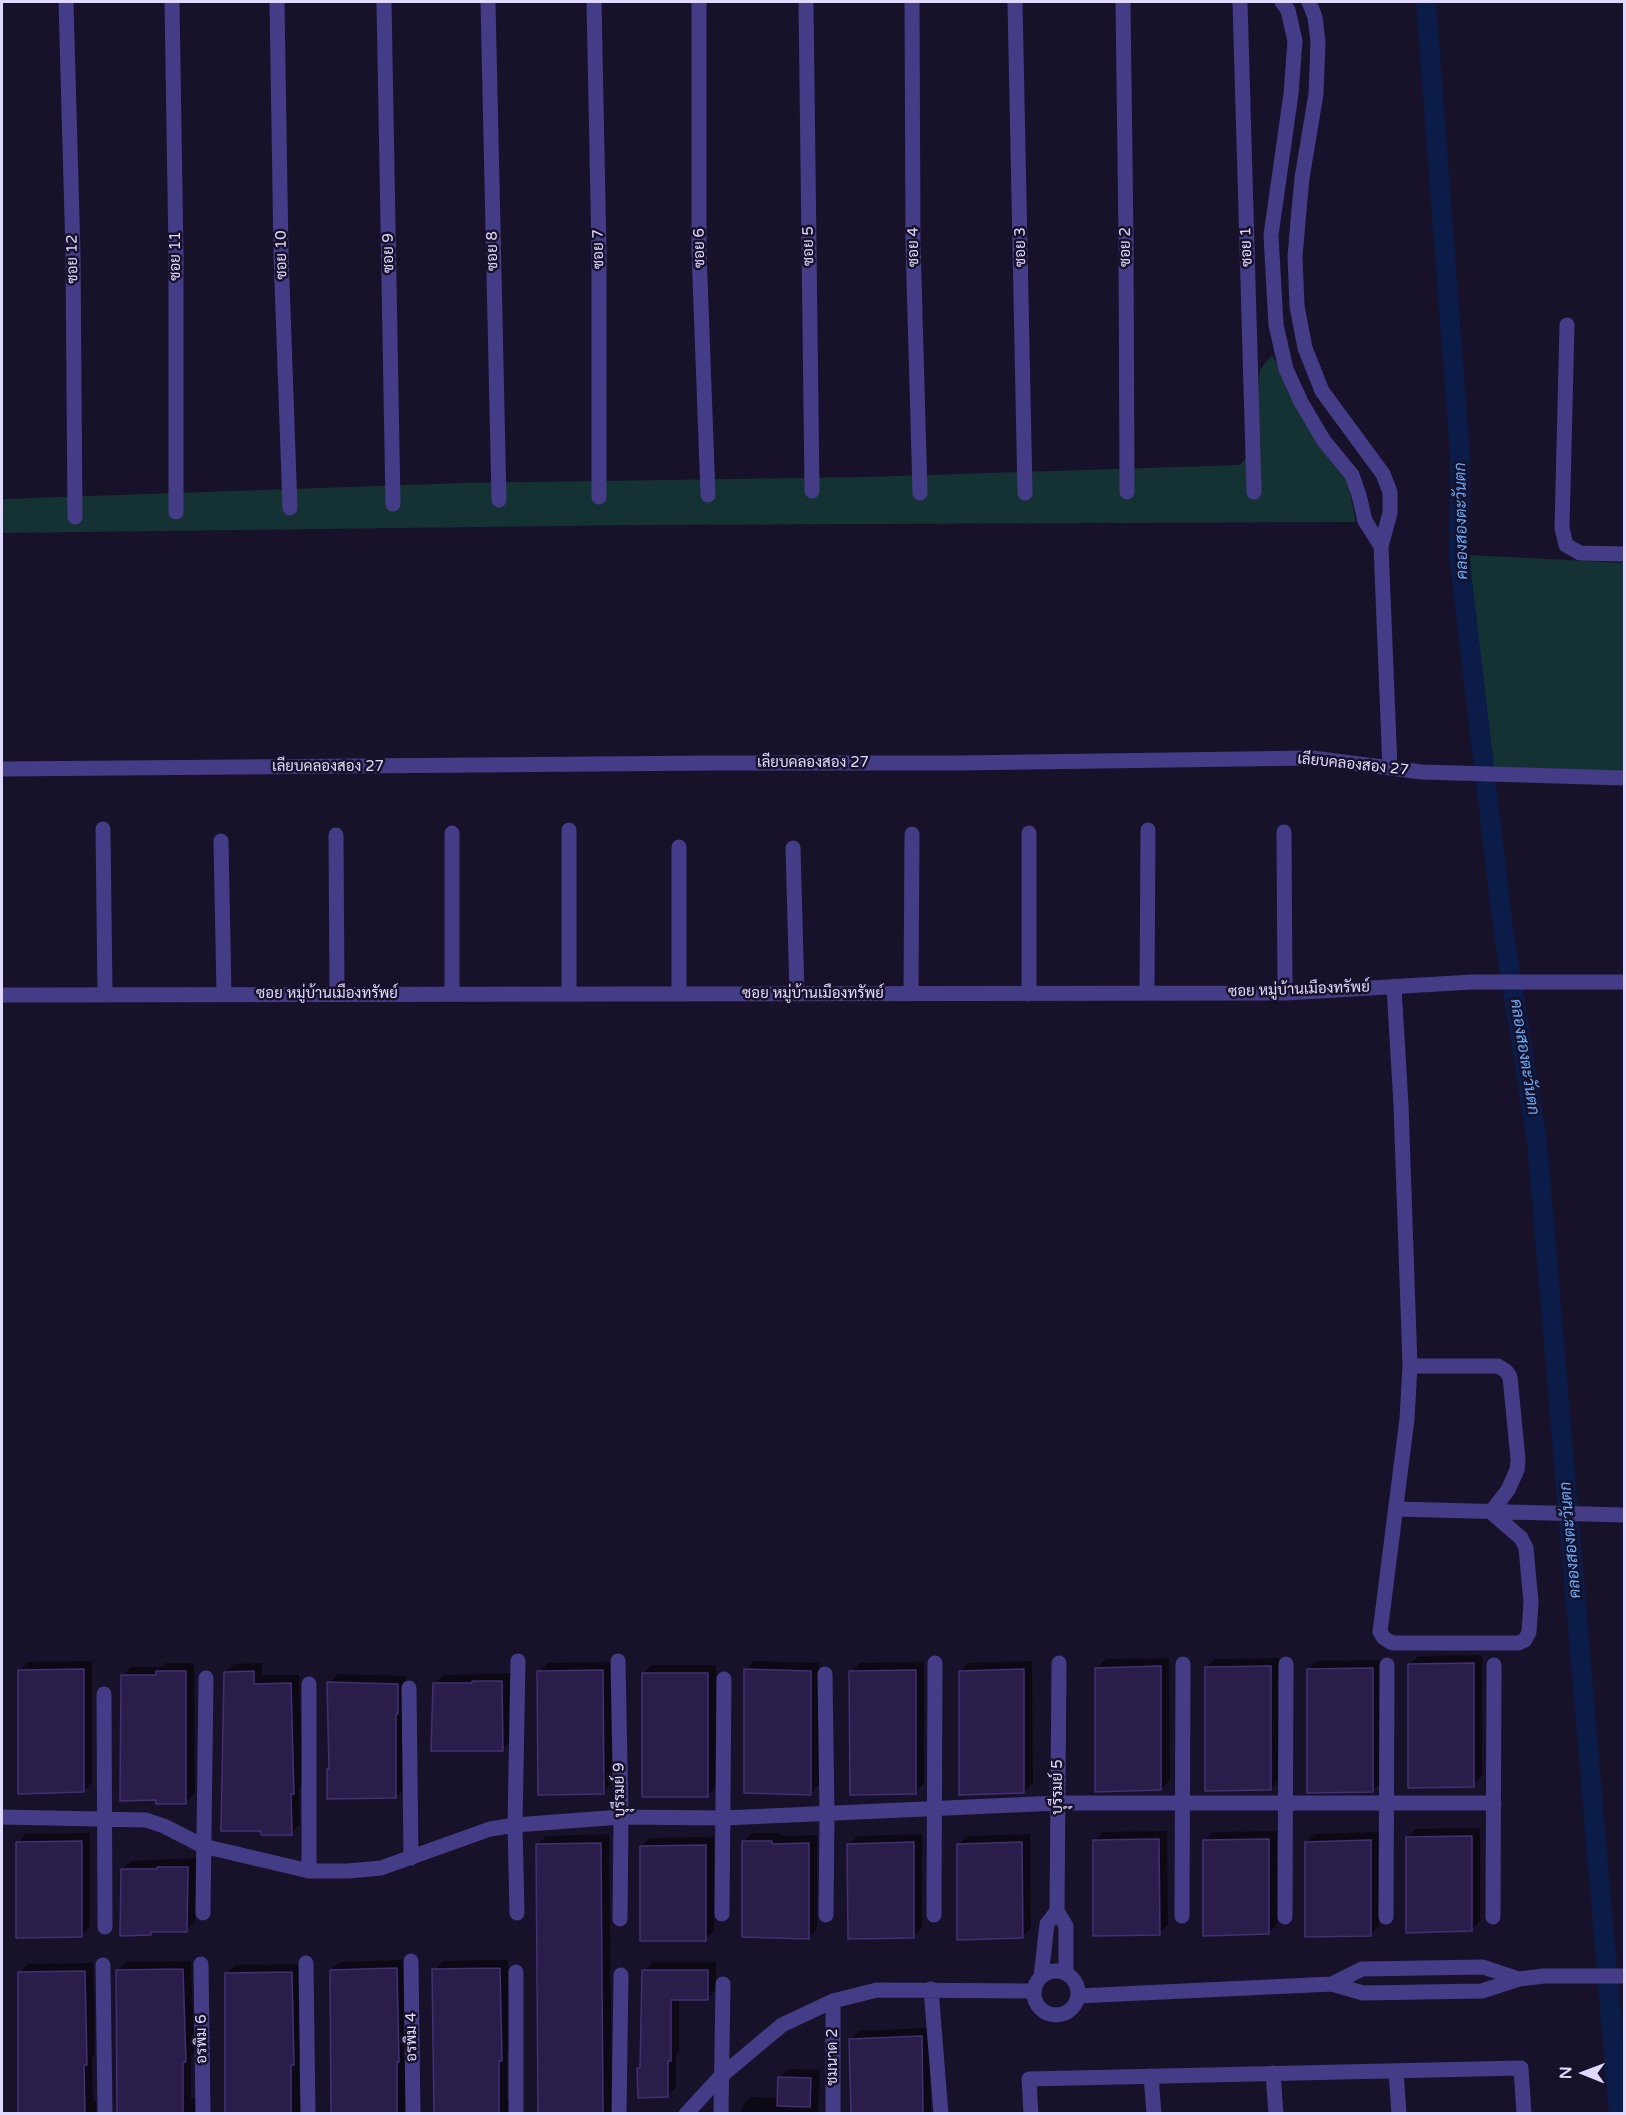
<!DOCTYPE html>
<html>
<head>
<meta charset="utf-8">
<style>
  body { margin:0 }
  #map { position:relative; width:1626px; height:2115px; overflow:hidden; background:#171129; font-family:"Varela Round",sans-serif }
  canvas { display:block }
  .frame { position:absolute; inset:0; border:3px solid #e1d9ff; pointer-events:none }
  .north { position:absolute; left:1554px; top:2043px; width:60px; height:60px; -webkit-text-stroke:4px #171129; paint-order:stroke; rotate:271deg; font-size:16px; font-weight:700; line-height:24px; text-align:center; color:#e1d9ff }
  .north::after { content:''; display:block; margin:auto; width:21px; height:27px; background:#e1d9ff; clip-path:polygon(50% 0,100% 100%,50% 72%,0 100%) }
</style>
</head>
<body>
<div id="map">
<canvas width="1626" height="2115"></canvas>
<div class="frame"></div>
<div class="north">N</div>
</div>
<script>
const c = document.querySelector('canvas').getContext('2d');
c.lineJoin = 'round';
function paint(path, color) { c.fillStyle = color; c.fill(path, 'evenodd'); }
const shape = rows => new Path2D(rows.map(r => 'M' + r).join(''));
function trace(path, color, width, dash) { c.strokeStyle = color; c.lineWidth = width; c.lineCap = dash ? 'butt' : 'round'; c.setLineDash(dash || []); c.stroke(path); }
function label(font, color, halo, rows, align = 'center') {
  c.font = font + ' "Varela Round",Sarabun,sans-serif'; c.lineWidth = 5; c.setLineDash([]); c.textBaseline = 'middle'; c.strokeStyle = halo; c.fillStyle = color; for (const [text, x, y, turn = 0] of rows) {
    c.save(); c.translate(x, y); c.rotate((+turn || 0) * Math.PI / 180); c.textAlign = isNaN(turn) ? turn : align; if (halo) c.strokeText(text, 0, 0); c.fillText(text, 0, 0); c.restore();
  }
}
paint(shape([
  [1272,355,1347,479,1356,522,639,525,2,533,2,499,464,483,865,477,1240,465,1253,451,1260,370],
  [1470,555,1624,563,1624,776,1485,777]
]), '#143233');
paint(shape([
  [1482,1655,1482,1776,1473,1785,1409,1665,1418,1656],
  [1169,1658,1170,1780,1161,1789,1097,1668,1106,1659],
  [1279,1658,1279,1780,1271,1789,1206,1668,1215,1659],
  [1381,1660,1381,1782,1373,1790,1308,1670,1317,1661],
  [92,1661,92,1782,84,1791,19,1671,28,1662],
  [754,1661,819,1663,819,1784,811,1793,745,1670],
  [1032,1661,1033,1783,1024,1792,960,1672,969,1663],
  [611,1662,612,1783,603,1792,539,1672,548,1663],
  [924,1662,924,1783,915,1792,851,1672,860,1663],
  [166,1663,194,1663,195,1793,186,1802,122,1676,131,1667,162,1667],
  [262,1663,262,1675,299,1675,303,1784,299,1787,300,1824,291,1833,225,1672,234,1664],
  [652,1665,716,1665,716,1786,708,1795,643,1674],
  [511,1673,511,1741,502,1750,434,1684,443,1675],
  [338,1674,406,1676,405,1788,396,1797,331,1768,329,1683],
  [1480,1828,1480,1921,1471,1930,1407,1838,1416,1829],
  [1167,1831,1168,1924,1159,1933,1095,1841,1103,1832],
  [1277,1831,1277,1924,1269,1933,1204,1841,1213,1832],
  [1379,1832,1379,1926,1370,1935,1306,1842,1315,1834],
  [90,1833,90,1926,82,1935,17,1843,26,1834],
  [752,1833,780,1833,780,1836,817,1835,817,1929,808,1938,743,1842],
  [609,1834,612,2114,539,2114,537,1845,546,1836],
  [922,1834,922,1928,913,1937,849,1844,858,1836],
  [1030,1834,1031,1928,1022,1936,958,1845,967,1836],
  [714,1837,714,1931,705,1940,641,1846,650,1838],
  [196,1858,195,1921,186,1930,154,1930,150,1934,122,1869,131,1861],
  [405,1960,405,2098,408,2098,409,2114,332,2114,331,1970,340,1962],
  [508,1960,510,2051,507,2054,507,2098,511,2098,511,2114,434,2114,434,1970,443,1961],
  [191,1961,194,2052,191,2055,191,2099,195,2099,195,2114,118,2114,118,1971,126,1962],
  [653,1962,716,1962,716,1989,708,1998,679,1999,679,2051,676,2054,676,2087,668,2096,639,2069,642,2066,644,1971],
  [93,1963,95,2054,92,2058,93,2101,96,2101,96,2114,19,2114,19,1973,28,1964],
  [300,1964,302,2055,299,2058,300,2102,303,2102,303,2114,226,2114,226,1974,235,1965],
  [930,2028,931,2114,853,2114,851,2040,859,2031],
  [789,2069,820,2070,818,2114,741,2114,742,2106,750,2097,779,2098,780,2077]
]), '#0007');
trace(shape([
  [1426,2,1460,455,1459,555,1503,928,1537,1142,1619,2114]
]), '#0b1c48', 20);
const building = shape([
  [1474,1663,1474,1787,1408,1788,1408,1664,1474,1663],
  [1161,1666,1161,1790,1095,1792,1095,1668,1161,1666],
  [1271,1666,1271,1790,1205,1791,1205,1667,1271,1666],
  [1373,1668,1373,1792,1307,1793,1307,1669,1373,1668],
  [84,1669,84,1792,18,1794,18,1670,84,1669],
  [744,1669,811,1671,811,1795,744,1793,744,1669],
  [1024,1669,1024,1793,959,1795,959,1671,1024,1669],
  [603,1670,604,1794,538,1795,537,1671,603,1670],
  [916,1670,916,1794,850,1795,849,1671,916,1670],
  [156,1671,186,1671,186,1804,156,1804,156,1800,120,1801,121,1675,156,1675,156,1671],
  [254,1671,254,1684,291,1683,294,1794,291,1794,292,1835,261,1835,261,1831,221,1831,224,1672,254,1671],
  [642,1673,708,1673,708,1797,642,1797,642,1673],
  [472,1681,502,1681,503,1751,431,1751,433,1683,472,1683,472,1681],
  [327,1682,398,1684,398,1714,396,1714,396,1798,327,1799,327,1769,329,1769,327,1682],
  [1472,1836,1472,1931,1406,1933,1406,1837,1472,1836],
  [1159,1839,1160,1935,1093,1936,1093,1840,1159,1839],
  [1269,1839,1269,1934,1203,1936,1203,1840,1269,1839],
  [1371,1840,1371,1936,1305,1937,1305,1842,1371,1840],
  [82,1841,82,1937,16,1938,16,1842,82,1841],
  [742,1841,772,1841,772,1844,809,1843,809,1939,742,1937,742,1841],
  [914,1842,914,1938,848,1939,847,1844,914,1842],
  [1022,1842,1023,1938,957,1940,957,1844,1022,1842],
  [601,1843,603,2114,538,2114,536,1844,601,1843],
  [706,1845,706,1941,640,1941,640,1846,706,1845],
  [157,1867,188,1867,187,1932,151,1932,151,1935,120,1936,121,1869,157,1869,157,1867],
  [397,1968,399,2062,397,2062,397,2114,331,2114,330,1970,397,1968],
  [500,1968,502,2061,499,2061,499,2114,434,2114,432,1969,500,1968],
  [183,1969,186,2062,183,2062,183,2114,117,2114,116,1970,183,1969],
  [642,1970,708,1970,708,2000,671,2000,671,2061,668,2061,668,2097,638,2098,637,2068,640,2068,642,1970],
  [85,1971,87,2065,84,2065,85,2114,18,2114,18,1972,85,1971],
  [292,1972,294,2065,291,2065,291,2114,225,2114,225,1973,292,1972],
  [922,2036,923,2114,851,2114,849,2039,922,2036],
  [778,2077,811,2078,810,2107,777,2106,778,2077]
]);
paint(building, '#2a1d4a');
trace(building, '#432f76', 1.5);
trace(shape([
  [66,2,73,254,75,517],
  [172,2,176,255,176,512],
  [277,2,281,254,290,508],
  [384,2,393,504],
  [488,2,499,500],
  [594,2,599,252,599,497],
  [699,2,699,251,708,495],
  [806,2,812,491],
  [912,2,913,243,920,493],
  [1015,2,1025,493],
  [1123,2,1126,239,1127,492],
  [1240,2,1254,492],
  [1282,2,1288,10,1295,41,1291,94,1271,235,1276,325,1286,369,1301,402,1324,441,1352,475,1359,495,1365,521,1381,546],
  [1309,2,1315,17,1318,42,1316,94,1302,178,1298,221,1295,257,1297,306,1305,348,1322,391,1383,474,1390,492,1390,513,1381,546,1390,768],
  [1567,325,1562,528,1566,545,1580,553,1624,554],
  [2,769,713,763,958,763,1312,758,1422,772,1624,778],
  [103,829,105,994],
  [1284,832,1285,993],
  [336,835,337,994],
  [221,841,224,994],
  [679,847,679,994],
  [793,848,797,994],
  [1394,987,1401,1105,1410,1366,1407,1419,1380,1632,1384,1638,1392,1643,1518,1643,1525,1640,1529,1632,1531,1602,1526,1548,1521,1538,1491,1512,1508,1490,1517,1470,1518,1459,1510,1377,1506,1371,1498,1366,1410,1366],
  [452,993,452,833],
  [569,993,569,830],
  [1147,993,1148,830],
  [911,994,912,834],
  [1029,994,1029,833],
  [2,995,1285,993,1472,982,1624,982],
  [1396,1509,1624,1515],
  [618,1661,621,1817,620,1919],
  [1059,1663,1057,1911,1066,1926,1066,1973],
  [825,1674,827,1814,826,1915],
  [309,1684,309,1871],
  [409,1688,411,1858],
  [104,1694,105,1927],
  [2,1817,146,1820,164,1826,203,1846,309,1871,348,1871,381,1868,490,1829,515,1825,621,1817,724,1818,1058,1803,1494,1803],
  [203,1913,206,1678],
  [517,1913,515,1825,518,1661],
  [722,1914,724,1679],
  [934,1915,935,1663],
  [1182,1916,1183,1664],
  [1285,1917,1286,1664],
  [1386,1917,1387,1665],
  [1493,1917,1494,1665],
  [411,1961,413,2114],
  [306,1963,308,2114],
  [201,1964,203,2114],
  [103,1965,105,2114],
  '1034 1993a22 22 0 1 1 44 0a22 22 0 1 1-44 0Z',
  [516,1972,516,2114],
  [1041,1977,1047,1924,1057,1911],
  [1332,1984,1362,1969,1483,1967,1519,1979],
  [931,1989,941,2114],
  [1078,1996,1332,1984,1363,1993,1482,1991,1519,1979,1544,1976,1624,1976],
  [833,2001,833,2114],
  [1396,2071,1399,2114],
  [1273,2073,1276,2114],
  [1151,2076,1154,2114],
  [619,2114,621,1975],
  [686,2114,721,2076,782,2025,833,2001,877,1990,1034,1991],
  [721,2114,723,1984],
  [1031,2114,1029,2079,1521,2068,1524,2114]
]), '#453c88', 15);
label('15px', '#e1d9ff', '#171129', [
  ["ซอย 5",809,246,-91],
  ["ซอย 4",914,247,-91],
  ["ซอย 3",1021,247,-91],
  ["ซอย 2",1126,247,-90],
  ["ซอย 1",1247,247,-92],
  ["ซอย 6",700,248,-91],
  ["ซอย 7",599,249,-91],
  ["ซอย 8",493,251,-91],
  ["ซอย 9",389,253,-91],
  ["ซอย 10",282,255,-91],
  ["ซอย 11",176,256,-90],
  ["ซอย 12",73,259,-91],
  ["เลียบคลองสอง 27",813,763],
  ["เลียบคลองสอง 27",1353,765,6],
  ["เลียบคลองสอง 27",328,767],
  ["ซอย หมู่บ้านเมืองทรัพย์",1299,990,-2],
  ["ซอย หมู่บ้านเมืองทรัพย์",327,994],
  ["ซอย หมู่บ้านเมืองทรัพย์",813,994],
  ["บุุรีรมย์ 5",1058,1787,-90],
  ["บุุรีรมย์ 9",620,1790,-91],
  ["อรพิม 4",412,2037,-91],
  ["อรพิม 6",202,2039,-91],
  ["ชมนาด 2",833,2057,-90]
]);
label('italic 16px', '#68acfd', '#171129', [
  ["คลองสองตะวันตก",1462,521,-91],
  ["คลองสองตะวันตก",1524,1057,81],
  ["คลองสองตะวันตก",1571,1540,-95]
]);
</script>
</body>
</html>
